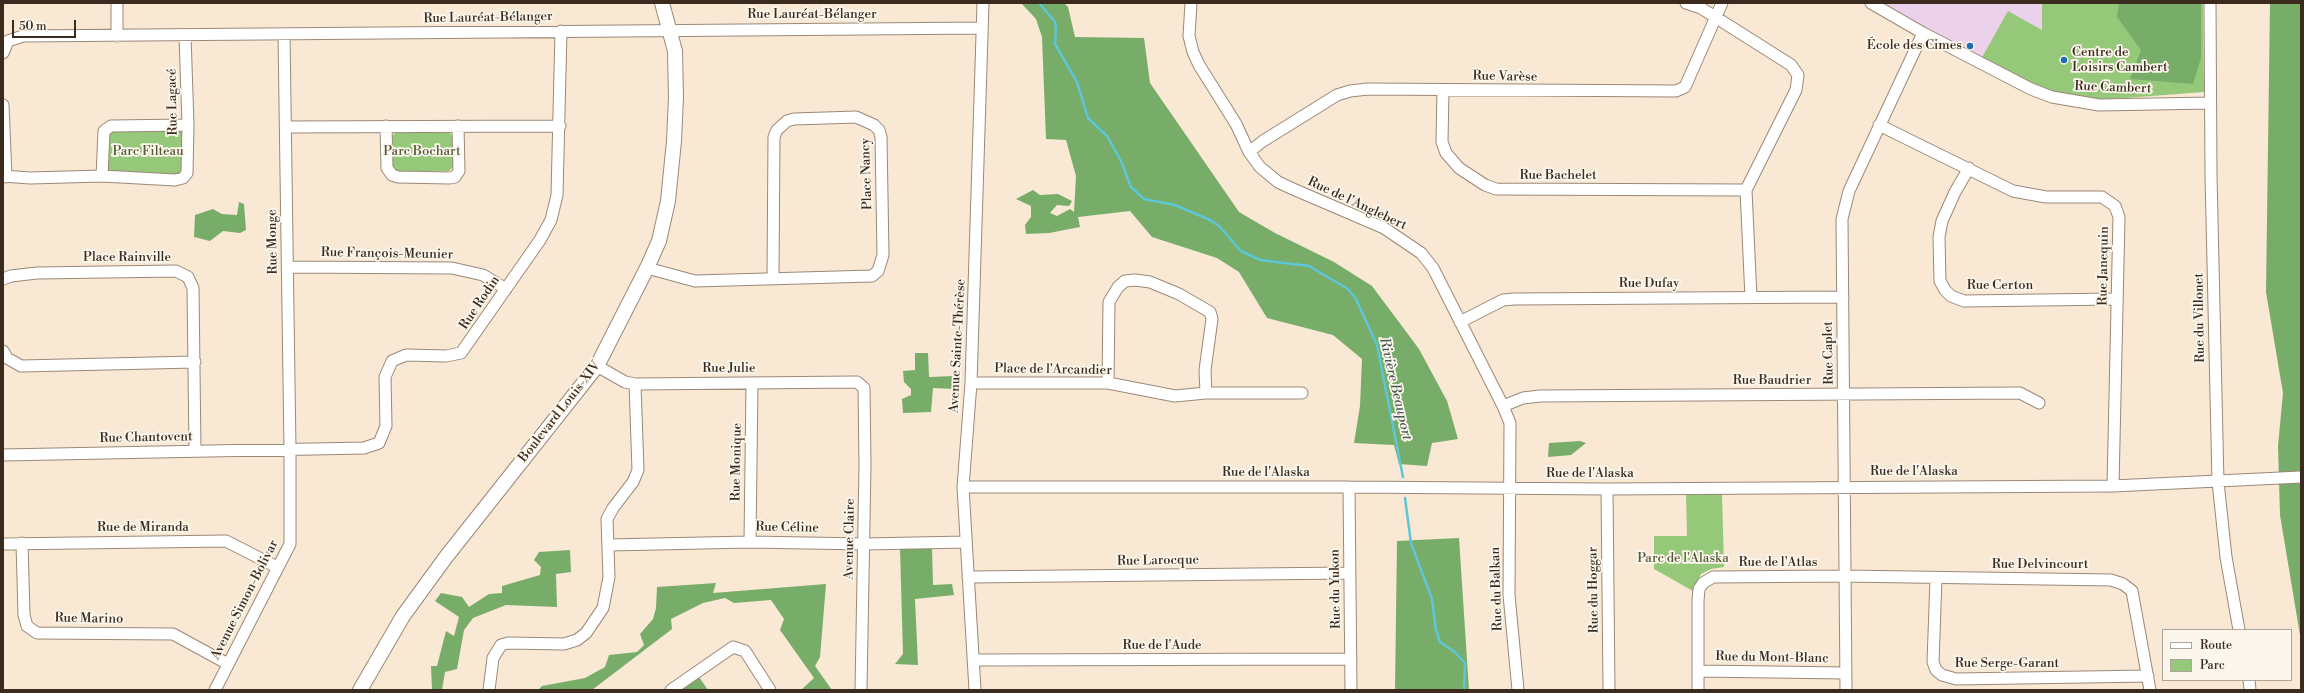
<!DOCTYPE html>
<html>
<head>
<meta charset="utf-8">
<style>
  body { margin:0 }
  #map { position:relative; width:2304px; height:693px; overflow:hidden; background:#f8e8d4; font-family:"Libre Bodoni",serif }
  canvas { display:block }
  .frame { position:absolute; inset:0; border:4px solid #3b2a1e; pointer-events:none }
  .legend { position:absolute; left:2162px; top:629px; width:130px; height:52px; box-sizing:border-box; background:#fbf7ec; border:1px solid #aea59a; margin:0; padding:5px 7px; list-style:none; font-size:12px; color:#3b2a1e }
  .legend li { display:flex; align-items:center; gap:8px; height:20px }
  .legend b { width:20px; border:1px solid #aea59a }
  .scale { position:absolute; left:12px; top:20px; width:64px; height:18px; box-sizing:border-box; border:2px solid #3b2a1e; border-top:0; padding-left:5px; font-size:12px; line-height:14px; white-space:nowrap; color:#3b2a1e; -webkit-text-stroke:3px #fbf7ec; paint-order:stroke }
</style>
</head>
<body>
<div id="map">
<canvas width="2304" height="693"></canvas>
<div class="frame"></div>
<ul class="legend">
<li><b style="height:5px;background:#fff"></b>Route</li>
<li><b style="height:11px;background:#96c879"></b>Parc</li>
</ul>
<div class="scale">50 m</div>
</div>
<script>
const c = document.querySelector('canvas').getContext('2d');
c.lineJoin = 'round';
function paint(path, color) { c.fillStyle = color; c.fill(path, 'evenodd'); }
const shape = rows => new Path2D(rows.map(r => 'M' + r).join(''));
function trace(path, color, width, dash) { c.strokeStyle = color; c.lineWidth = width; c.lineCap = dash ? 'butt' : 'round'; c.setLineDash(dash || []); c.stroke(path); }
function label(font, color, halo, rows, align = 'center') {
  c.font = font + ' "Libre Bodoni",serif'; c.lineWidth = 3.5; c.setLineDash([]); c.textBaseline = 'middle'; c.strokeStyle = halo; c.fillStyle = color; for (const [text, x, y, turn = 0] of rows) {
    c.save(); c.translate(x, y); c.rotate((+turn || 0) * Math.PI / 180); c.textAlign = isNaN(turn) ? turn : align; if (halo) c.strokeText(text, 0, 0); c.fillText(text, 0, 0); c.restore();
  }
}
paint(shape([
  [1873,3,2042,3,2042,30,1980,61]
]), '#ecd1ea');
paint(shape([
  [2042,3,2203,3,2204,92,2086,101,2057,97,1980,61,2008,11,2042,30],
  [188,125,183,178,102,176,104,131],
  [396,132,449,132,453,137,453,167,449,171,396,172,392,166,391,137],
  [1686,493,1722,494,1724,567,1711,569,1701,574,1693,591,1654,569,1654,536,1687,536]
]), '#96c879');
paint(shape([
  [1021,3,1064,3,1068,7,1075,37,1144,38,1150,83,1239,212,1275,233,1334,262,1372,286,1419,349,1447,401,1458,439,1432,443,1427,466,1399,464,1394,445,1354,443,1360,406,1362,359,1333,335,1267,318,1239,272,1217,258,1152,237,1130,211,1078,217,1080,227,1049,233,1026,234,1025,225,1031,217,1031,206,1016,199,1033,190,1040,195,1058,194,1072,201,1069,206,1057,205,1050,213,1057,216,1070,209,1074,212,1076,176,1066,140,1046,139,1042,37,1036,19],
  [2119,3,2201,3,2201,58,2193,84,2130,79,2141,50,2117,17],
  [2270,3,2301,3,2301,641,2280,515,2278,446,2283,393,2266,292],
  [239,202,244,204,246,230,240,233,223,231,210,241,194,237,195,215,213,209,222,214,237,215],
  [915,353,928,353,929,377,955,376,955,389,933,388,931,412,903,413,902,399,911,395,911,389,904,382,903,371,915,370],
  [1580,441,1586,443,1571,455,1548,457,1549,443],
  [1459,538,1469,690,1395,690,1397,541],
  [900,548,932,548,933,585,952,584,954,595,915,599,918,665,895,664,903,654],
  [570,550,571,572,556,574,557,607,506,605,473,618,464,630,457,669,445,672,442,690,432,690,431,666,437,666,446,631,454,636,459,617,435,601,441,593,462,597,469,607,489,594,502,593,502,586,540,575,541,567,534,560,539,552],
  [716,583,713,593,826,584,820,657,815,666,832,690,801,690,814,678,780,630,784,619,771,600,734,603,725,598,703,603,671,619,672,629,592,690,538,690,542,686,585,678,605,667,609,655,637,652,644,645,640,634,653,619,656,608,657,587],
  [699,677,708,690,680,690]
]), '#78ac69');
trace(shape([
  [1039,3,1055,22,1056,29,1055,44,1077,82,1088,118,1107,136,1121,161,1131,187,1144,199,1175,205,1210,220,1219,226,1241,251,1260,260,1309,266,1348,289,1356,299,1377,345,1403,477],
  [1405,498,1411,543,1432,599,1436,630,1440,642,1455,652,1465,663,1464,690]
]), '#5cc7d6', 2.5);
const minor = shape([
  [117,3,117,36],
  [1191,3,1189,36,1193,52,1199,65,1236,124,1249,152,1260,167,1278,182,1293,189,1384,228,1421,253,1433,268,1503,406,1510,423,1509,595,1518,690],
  [1686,3,1701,8,1791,65,1798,75,1796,90,1746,190,1751,298],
  [1871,3,1923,33,2031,89,2052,97,2099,105,2210,103],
  [2210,3,2211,175,2218,482,2226,557,2239,630],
  [3,53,8,41,23,36,982,28],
  [1443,91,1442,142,1446,153,1459,168,1485,185,1496,189,1746,190],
  [3,105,6,177],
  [1879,125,2013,191,2046,197,2102,197,2115,206,2119,217,2113,486],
  [386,126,387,168,392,175,398,177,450,178,455,177,459,171,458,126],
  [286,127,560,126],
  [1249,152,1263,141,1337,95,1350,91,1368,89,1676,91,1685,87,1722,3],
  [1969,168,1955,192,1942,221,1939,237,1940,281,1945,290,1951,296,1964,301,2117,299],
  [3,176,30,178,102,176,175,180,183,178,187,173,188,125,185,35],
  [102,176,104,131,111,126,188,125],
  [288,267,452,268,483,275,506,289],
  [647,268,695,281,872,276,878,271,883,255,881,137,879,130,874,125,856,117,794,119,787,121,777,130,774,137,773,277],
  [3,279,11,276,37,273,176,271,188,277,193,288,195,451],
  [1460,322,1503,300,1514,299,1843,297],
  [3,351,7,358,21,366,195,362],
  [597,366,625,382,635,384,857,382,864,388,865,465,861,690],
  [971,383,1108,383,1175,396,1206,393,1302,393],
  [1108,383,1109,302,1118,287,1125,281,1135,280,1150,282,1179,294,1210,312,1212,319,1205,370,1206,393],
  [1503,406,1523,398,1540,396,2020,393,2039,403],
  [3,455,364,448,379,443,386,426,385,377,392,361,406,355,446,356,461,353,540,240,551,220,557,195,561,31],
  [963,487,1349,487,1607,489,2113,486,2301,477],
  [1349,487,1351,690],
  [1607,489,1609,690],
  [750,542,752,383],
  [22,543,24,615,27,626,37,633,173,634,228,664],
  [3,544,226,541,277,567],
  [609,545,750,542,864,544,966,542],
  [968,577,1349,573],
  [1936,579,1933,662,1936,670,1942,675,1956,679,2148,676],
  [973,660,1351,659],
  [1698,671,1846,673],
  [2249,680,2250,690],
  [215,690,290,544,290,449,284,34],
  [489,690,493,658,501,645,508,643,564,644,577,640,586,633,603,608,609,577,607,519,613,508,633,482,638,470,635,384],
  [671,690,733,647,745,651,770,690],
  [975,690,963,487,971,383,983,3],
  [1698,690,1698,601,1699,589,1703,583,1713,577,1844,576,2111,580,2123,584,2132,591,2150,690],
  [1846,690,1842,219,1849,191,1923,33]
]);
const major = shape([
  [360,690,403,616,446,557,597,366,647,268,659,241,668,201,674,141,676,97,675,51,662,3]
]);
trace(minor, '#9a8979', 13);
trace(major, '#9a8979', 16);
trace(minor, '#fff', 11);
trace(major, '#fff', 14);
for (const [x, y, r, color] of [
  [1970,46,4,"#1f6fb2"],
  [2064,60,4,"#1f6fb2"]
]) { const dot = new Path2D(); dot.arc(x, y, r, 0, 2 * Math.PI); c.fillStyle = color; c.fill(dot); trace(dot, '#fbf7ec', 1.5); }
label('13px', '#3b2a1e', '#fbf7ec', [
  ["Rue Lauréat-Bélanger",812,15],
  ["Rue Lauréat-Bélanger",488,18,-1],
  ["Rue Varèse",1505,77,1],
  ["Rue Cambert",2113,88,2],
  ["Rue Lagacé",173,102,-91],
  ["Place Nancy",867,174,-92],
  ["Rue Bachelet",1558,176],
  ["Rue de l'Anglebert",1357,204,25],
  ["Rue Monge",273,242,-91],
  ["Rue François-Meunier",387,254,1],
  ["Place Rainville",127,258],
  ["Rue Janequin",2104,266,-89],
  ["Rue Dufay",1649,284],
  ["Rue Certon",2000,286],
  ["Rue Rodin",480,303,-56],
  ["Rue du Villonet",2200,318,-91],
  ["Avenue Sainte-Thérèse",958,346,-87],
  ["Rue Caplet",1829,353,-91],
  ["Rue Julie",729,369],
  ["Place de l'Arcandier",1053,370,1],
  ["Rue Baudrier",1772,381],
  ["Boulevard Louis-XIV",560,412,-52],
  ["Rue Chantovent",146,438,-1],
  ["Rue Monique",737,462,-89],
  ["Rue de l'Alaska",1914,472],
  ["Rue de l'Alaska",1266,473],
  ["Rue de l'Alaska",1590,474],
  ["Rue de Miranda",143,528],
  ["Rue Céline",787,528,1],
  ["Avenue Claire",850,539,-89],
  ["Rue Larocque",1158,561,-1],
  ["Rue de l'Atlas",1778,563],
  ["Rue Delvincourt",2040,565],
  ["Rue du Yukon",1336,589,-91],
  ["Rue du Balkan",1497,589,-92],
  ["Rue du Hoggar",1594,590,-91],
  ["Avenue Simon-Bolivar",245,600,-63],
  ["Rue Marino",89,619,1],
  ["Rue de l'Aude",1162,646],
  ["Rue du Mont-Blanc",1772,658,1],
  ["Rue Serge-Garant",2007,664]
]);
label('13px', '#3b2a1e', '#fbf7ec', [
  ["École des Cimes",1962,46],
  ["Centre de",2072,53,"left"],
  ["Loisirs Cambert",2072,68,"left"]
], 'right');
label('13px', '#565939', '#fbf7ec', [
  ["Parc Filteau",148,152],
  ["Parc Bochart",422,152],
  ["Parc de l'Alaska",1683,559]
]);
label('italic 14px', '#455955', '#fbf7ec', [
  ["Rivière Beauport",1395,389,77]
]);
</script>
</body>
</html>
